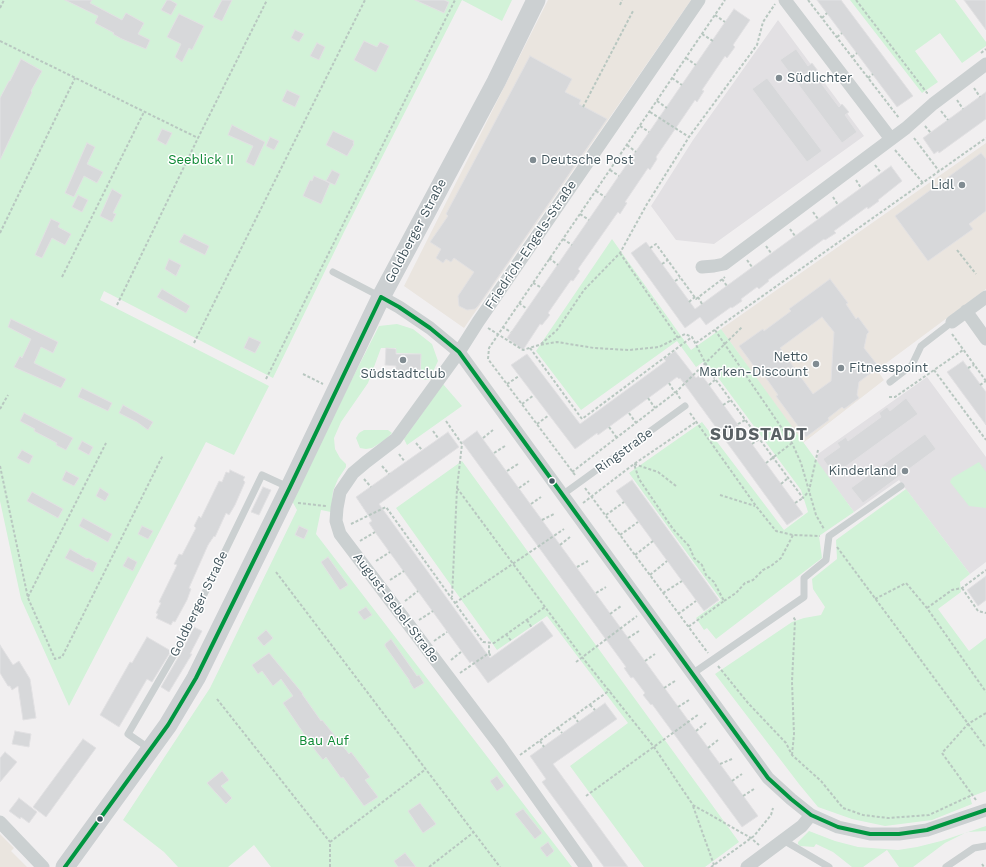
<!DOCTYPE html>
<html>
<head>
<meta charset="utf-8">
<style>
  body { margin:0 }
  canvas { display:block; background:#f1eff0 }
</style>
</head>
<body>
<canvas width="986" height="867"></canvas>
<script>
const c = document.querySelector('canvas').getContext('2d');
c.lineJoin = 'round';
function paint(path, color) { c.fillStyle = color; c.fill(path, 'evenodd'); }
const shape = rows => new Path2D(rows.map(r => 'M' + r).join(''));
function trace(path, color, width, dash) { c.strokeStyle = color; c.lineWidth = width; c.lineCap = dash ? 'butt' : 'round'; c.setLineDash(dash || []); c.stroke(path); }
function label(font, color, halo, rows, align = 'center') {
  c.font = font + ' "Work Sans",sans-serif'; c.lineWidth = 3; c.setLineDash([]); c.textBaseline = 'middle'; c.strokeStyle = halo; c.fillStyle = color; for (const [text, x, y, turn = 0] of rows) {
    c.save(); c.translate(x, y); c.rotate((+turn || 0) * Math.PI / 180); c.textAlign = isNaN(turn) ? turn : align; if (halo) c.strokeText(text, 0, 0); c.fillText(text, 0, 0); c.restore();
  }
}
paint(shape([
  [548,0,691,0,464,328,404,286],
  [986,143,986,289,877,370,884,380,803,443,721,329],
  [0,834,14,848,11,851,27,867,0,867]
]), '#eae5df');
paint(shape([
  [778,20,864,136,714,244,676,240,651,206,693,140],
  [927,377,986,457,986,562,970,574,899,480,854,512,817,462,818,454]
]), '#e2e0e3');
paint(shape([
  [0,0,512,0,502,21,462,0,344,232,273,378,104,291,100,300,269,386,234,455,206,442,69,706,21,599,0,501],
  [850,0,955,0,986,42,986,46,962,63,940,33,915,51,938,82,922,93],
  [612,239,691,350,721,329,854,512,819,536,822,558,716,639,707,628,704,630,696,618,721,600,629,473,702,422,784,530,808,512,801,490,711,368,703,362,696,367,677,341,581,410,536,351],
  [397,324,413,329,432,344,438,361,429,380,420,379,421,354,396,353,396,348,381,348,368,383,341,422,334,438,335,449,340,458,346,464,346,467,338,479,333,491,331,512,321,510,316,534,572,867,271,867,254,845,228,867,178,867,164,852,123,820,210,688,297,510,291,499,379,326],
  [443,384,462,406,407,445,404,439],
  [364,430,388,430,392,433,385,440,372,448,366,449,360,448,356,438,359,433],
  [462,461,739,842,705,867,644,867,570,766,628,723,547,616,497,650,396,508],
  [979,462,986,472,986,508,969,506,950,482,952,478],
  [906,489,970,574,960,582,961,592,938,609,969,651,986,638,986,791,970,797,972,804,932,820,885,826,852,819,818,807,799,784,715,674,792,622,804,618,821,615,825,607,813,589,812,579,837,559,836,540],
  [986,826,986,831,967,832,945,843,913,867,899,867,887,850,863,867,852,867,833,852,816,844,814,847,800,846,798,844,798,842,809,831,835,841,858,847,898,850,917,847,941,841]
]), '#d2f2d8');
const building = shape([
  [65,0,92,0,90,3,122,20,126,13,144,23,138,34,150,40,146,49,122,39,113,34,114,33,95,23,98,16,65,0],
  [167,0,170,0,177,4,171,15,161,10,167,0],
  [222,0,232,0,222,21,213,17,222,0],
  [415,0,444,0,449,2,444,13,415,0],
  [817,0,841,0,913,96,897,107,817,0],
  [964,0,986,0,986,30,964,0],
  [734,9,750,20,733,45,735,47,727,58,725,56,702,90,704,91,697,102,695,100,656,157,657,159,650,170,648,168,625,202,627,203,620,214,618,212,578,269,580,271,573,281,571,280,548,313,550,315,542,325,540,324,523,350,507,338,734,9],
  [179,14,204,26,192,50,189,48,182,62,175,57,181,44,167,37,179,14],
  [295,30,304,34,299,42,291,38,295,30],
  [364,41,377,47,380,42,389,46,376,72,354,60,364,41],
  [317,43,325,47,319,60,310,56,317,43],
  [796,49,808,66,812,63,818,71,814,74,839,107,842,104,849,112,845,115,857,132,842,143,780,60,796,49],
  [530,56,572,79,565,92,581,100,579,104,607,119,478,306,475,309,467,310,459,306,458,296,474,272,454,258,451,262,446,259,443,263,436,258,441,249,430,242,448,216,446,214,530,56],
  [21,59,42,71,31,91,32,92,0,160,0,98,9,81,10,81,21,59],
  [767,78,822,151,807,162,752,89,767,78],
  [287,90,300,96,295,107,282,101,287,90],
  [986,92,986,119,939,153,938,151,934,154,923,138,986,92],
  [232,125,265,142,254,166,246,162,253,146,228,135,232,125],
  [162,129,172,133,166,145,157,140,162,129],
  [333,131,354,141,353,143,354,144,347,156,326,145,333,131],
  [270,137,279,141,274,150,266,146,270,137],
  [87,143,95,147,87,164,103,172,97,183,84,176,74,197,65,193,87,143],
  [981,153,986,159,986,211,969,224,973,229,928,261,895,216,981,153],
  [891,166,902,181,878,200,879,201,868,209,867,207,834,231,836,233,825,240,824,239,768,280,769,281,759,289,757,287,741,299,742,301,732,308,731,307,706,325,700,317,685,328,631,253,646,242,695,309,891,166],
  [332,170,340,174,335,185,326,181,332,170],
  [314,176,330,183,321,204,303,196,310,180,312,181,314,176],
  [112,189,122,195,113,213,116,214,112,222,100,216,112,189],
  [78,195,88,200,82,212,72,207,78,195],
  [51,219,60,223,58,227,71,234,65,245,52,238,42,258,35,255,51,219],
  [184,234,209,246,205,255,179,242,184,234],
  [169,259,181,265,176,276,165,269,169,259],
  [830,279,848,303,846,304,856,319,858,317,869,332,867,334,864,348,879,367,859,382,857,395,859,398,844,409,842,407,828,418,829,420,806,437,776,396,778,395,759,368,756,369,739,346,763,329,764,331,791,311,789,309,830,279],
  [822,317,834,332,831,381,813,394,780,348,822,317],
  [162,289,190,306,186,313,157,297,162,289],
  [11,319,58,342,53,353,41,347,34,363,66,379,61,388,14,367,20,356,22,358,31,339,8,327,11,319],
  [249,337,261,342,255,353,244,348,249,337],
  [386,348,396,349,396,354,421,354,420,377,395,376,396,366,385,365,386,348],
  [675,351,696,378,701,374,803,514,787,525,680,378,679,379,677,377,598,435,597,433,575,449,511,365,527,354,580,424,666,361,664,359,675,351],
  [963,361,986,392,986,425,947,372,963,361],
  [82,388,112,403,108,411,78,397,82,388],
  [906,398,918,414,834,475,823,459,840,447,837,443,846,437,848,441,881,417,879,413,887,407,890,411,906,398],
  [123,405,153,422,148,430,137,422,119,413,123,405],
  [24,413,73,438,66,450,56,445,57,443,34,431,35,429,20,421,24,413],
  [477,431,758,816,742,827,652,704,651,705,643,695,645,693,633,677,631,678,624,668,626,667,462,442,477,431],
  [448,432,459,447,379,504,490,658,542,621,553,636,488,683,472,661,470,663,375,532,369,523,372,521,356,497,448,432],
  [925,434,936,449,863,503,851,488,925,434],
  [82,441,93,447,89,455,78,449,82,441],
  [22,450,33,456,29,464,17,458,22,450],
  [230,470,245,477,243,480,245,482,235,505,229,515,226,513,215,537,214,536,208,545,189,588,191,589,187,600,175,622,173,621,171,625,156,618,158,614,156,613,161,603,159,602,177,565,174,564,179,554,182,555,196,528,194,526,199,516,201,518,219,481,222,482,226,472,229,473,230,470],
  [66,471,79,478,74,486,62,480,66,471],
  [632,480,719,600,704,611,616,491,632,480],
  [263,487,271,490,259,515,251,512,263,487],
  [100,488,109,494,105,501,96,496,100,488],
  [32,492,63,509,58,518,27,501,32,492],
  [83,518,112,534,108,542,79,526,83,518],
  [142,526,153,531,148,539,138,534,142,526],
  [299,526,308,530,304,539,295,535,299,526],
  [70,549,87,559,88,558,97,563,93,572,65,558,70,549],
  [128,557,137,562,133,571,123,566,128,557],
  [328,557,348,585,340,590,321,562,328,557],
  [986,576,986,600,978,606,967,590,986,576],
  [366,607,372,615,364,620,358,612,366,607],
  [194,627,202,631,190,654,192,654,169,692,161,687,183,649,194,627],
  [266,630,273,638,264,646,257,638,266,630],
  [147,637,171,651,152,682,147,679,119,727,100,715,130,662,132,663,147,637],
  [391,639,417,676,419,675,424,683,414,689,409,681,410,681,385,646,385,644,391,639],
  [0,645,13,665,19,661,30,679,36,718,23,720,18,686,12,690,10,686,8,686,0,673,0,645],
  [269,653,303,694,302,694,321,721,322,720,335,736,349,754,351,752,370,777,365,780,378,797,364,806,343,777,341,778,326,757,323,760,315,750,283,703,293,696,281,679,273,686,262,671,258,674,252,665,269,653],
  [605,703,617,719,553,764,628,867,604,867,542,782,546,779,530,756,605,703],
  [15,731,31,734,29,747,12,744,15,731],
  [83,739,96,748,46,817,33,807,83,739],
  [5,752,17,762,0,782,0,758,5,752],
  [222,771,229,780,221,786,232,798,226,804,207,783,222,771],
  [497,776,504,786,497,791,490,781,497,776],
  [19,798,37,812,29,823,21,817,20,819,9,811,19,798],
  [420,803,436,824,423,833,408,811,420,803],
  [523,809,542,833,535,839,515,814,523,809],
  [548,842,554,851,547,857,540,848,548,842],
  [405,853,416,867,398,867,394,861,405,853]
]);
paint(building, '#d7d8da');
trace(building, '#e2e1e3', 1);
trace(shape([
  [808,0,899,118],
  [856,0,927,93,927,92],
  [620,5,622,0],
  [0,8,4,0],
  [715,15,725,22],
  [822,18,827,13],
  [702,34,713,41],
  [837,37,842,33],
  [0,41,198,138],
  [981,53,986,49],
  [852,57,857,53],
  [686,58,696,65],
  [672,78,682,85],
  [868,78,873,74],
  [974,88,980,97],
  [957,100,963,109],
  [657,101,667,108],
  [583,107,633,11],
  [941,111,948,120],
  [650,112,689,137,757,45,763,22,775,4],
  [640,126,649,132],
  [925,126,931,133],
  [914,138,939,171],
  [627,145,636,152],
  [895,150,923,183],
  [875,165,881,173],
  [610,170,619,176],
  [856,180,861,188],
  [596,191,605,197],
  [833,197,838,205],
  [813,212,818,219],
  [580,214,589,220],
  [790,229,795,236],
  [0,233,75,78],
  [563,239,572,245],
  [766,246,771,253],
  [650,248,656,244,696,299,725,277],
  [957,250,976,274],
  [620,253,678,338],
  [549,258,558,265],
  [747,260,752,267],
  [662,264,668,260],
  [62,277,144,112],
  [722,279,727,286],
  [675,281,680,278],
  [533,283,542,288],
  [698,297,702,304],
  [689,302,695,297],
  [519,303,527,309],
  [117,305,198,138,267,0],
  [502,327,511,332],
  [488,328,523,350,539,345,557,342,594,348,629,350,659,347,685,334,692,337,710,372,803,498,809,491,818,450],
  [715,330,792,443,801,463,816,515,824,529],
  [952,334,986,381],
  [194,343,365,0],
  [696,343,986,138],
  [541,344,557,330,584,290,620,253,647,204,689,137],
  [530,348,582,419,692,337],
  [968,368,974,365],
  [934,370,986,440],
  [303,374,323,384],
  [266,379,455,0],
  [669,383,675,393],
  [507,384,519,376],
  [709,385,716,379],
  [980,385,986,381],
  [676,392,681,400],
  [889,397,895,397,963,350],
  [648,398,655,408],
  [522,404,534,395],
  [723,405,731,400],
  [0,409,8,395],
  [629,413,636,423],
  [690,413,756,506,776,531,793,535,820,536],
  [446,421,462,444,457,488,452,597],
  [537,424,549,415],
  [738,424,745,420],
  [609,427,617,438],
  [433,431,438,438],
  [483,438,493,430],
  [416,443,422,450],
  [752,444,759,439],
  [494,453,505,446],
  [399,454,405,462],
  [766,463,792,443],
  [0,466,28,598,55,659,62,657,163,455],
  [382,466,389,474],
  [507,471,518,464],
  [572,472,676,392,742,327],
  [575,475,488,359,489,348,725,0],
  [364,479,371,487],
  [781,484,788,478],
  [676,486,658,472,634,464,639,479,673,529,689,546,694,558,702,565,706,575,714,582,724,601,688,627],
  [457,488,582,657,654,747,693,805,751,838,759,845],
  [519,488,529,481],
  [585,488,708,653],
  [720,495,755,506],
  [298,503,326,506],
  [583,503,634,464,696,422],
  [795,503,803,498],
  [531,504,541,497],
  [606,515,624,502],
  [542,520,554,514],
  [351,524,386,507,483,642,494,643,545,607],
  [620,535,638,522],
  [360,541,375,532],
  [560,545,570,537],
  [837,547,986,748],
  [635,555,653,541],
  [376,561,390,552],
  [577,567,588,561],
  [276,572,500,867],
  [650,575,667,561],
  [390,580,404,571],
  [962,588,978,611,986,613],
  [596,593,606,587],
  [663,593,682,581],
  [28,597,106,443],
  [875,599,906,583,927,608,986,692],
  [405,601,418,591],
  [724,601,736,593,745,583,753,580,763,570,771,566,781,558,793,535],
  [455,603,564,529],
  [927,608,952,590,962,588,986,570],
  [610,614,621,606],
  [678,614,696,601],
  [419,620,433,611],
  [527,620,532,628],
  [506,634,512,642],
  [628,638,639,631],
  [434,641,447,632],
  [489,653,491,657],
  [451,660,461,652],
  [645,661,655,654],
  [576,662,637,616],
  [718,666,748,703,786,743,792,755,821,781,843,808,863,815,888,818,929,815,972,795],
  [460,673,489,653,489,643],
  [664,688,675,681],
  [217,699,330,842],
  [590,705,595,710],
  [678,707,689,700],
  [574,716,578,722],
  [558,728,562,733],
  [696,731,706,723],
  [540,741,544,747],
  [708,748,718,740],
  [520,755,610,690],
  [792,755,794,734,792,682,795,620,793,616],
  [720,764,732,759],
  [732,781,742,774],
  [586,796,699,714],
  [743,796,754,789],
  [976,800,942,753,968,724,986,713],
  [693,806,714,865],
  [982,864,984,867],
  [330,867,330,842,426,769],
  [429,867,474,832],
  [711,867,754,836,771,815,773,808]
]), '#b8c7c0', 2, [3, 2]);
trace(shape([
  [333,272,381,297],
  [890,382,912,365,921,346,952,322],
  [562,495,685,406],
  [692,674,804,597,804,578,826,560,829,536,901,486],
  [150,749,128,734,179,646,262,475,288,487],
  [783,840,829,867],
  [946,867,974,848,986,846]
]), '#cbd0d1', 7);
trace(shape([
  [785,0,891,139],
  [702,267,714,266,724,264,906,128,933,104,986,64],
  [381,297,399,307,430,328,459,352,768,778,791,799,811,815,838,827,870,834,899,834,927,830,986,810],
  [966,311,986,339],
  [952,322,986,297],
  [0,822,43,867],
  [586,867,499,744,340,534,336,521,337,508,340,492,353,473,366,462,396,439,459,352,478,322,699,0],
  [747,867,802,826,811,815]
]), '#cbd0d1', 13);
trace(shape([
  [65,867,168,725,196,678,290,487,381,297,496,82,536,0]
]), '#ccd0d2', 19);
trace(shape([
  [381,297,399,307,430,328,459,352,768,778,791,799,811,815,838,827,870,834,899,834,927,830,986,810],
  [65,867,168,725,196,678,290,487,381,297]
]), '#009640', 4);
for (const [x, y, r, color] of [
  [779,78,4,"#818c92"],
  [533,160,4,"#818c92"],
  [962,185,4,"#818c92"],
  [403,360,4,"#818c92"],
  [816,364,4,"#818c92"],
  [841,368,4,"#818c92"],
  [905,471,4,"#818c92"],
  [552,481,3.5,"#44575f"],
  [100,819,3.5,"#44575f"]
]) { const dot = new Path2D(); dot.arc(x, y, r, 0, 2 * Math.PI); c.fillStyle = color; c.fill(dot); trace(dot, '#fff', 1.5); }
label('13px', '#44575f', '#fff', [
  ["Südlichter",787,78],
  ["Deutsche Post",541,160],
  ["Lidl",954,185,"right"],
  ["Netto",808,357,"right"],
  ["Marken-Discount",808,372,"right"],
  ["Fitnesspoint",849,368],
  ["Südstadtclub",403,374,"center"],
  ["Kinderland",897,471,"right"]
], 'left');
label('13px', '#0c8933', '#fff', [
  ["Seeblick II",201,160],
  ["Bau Auf",324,741]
]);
label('13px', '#44575f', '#fff', [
  ["Goldberger Straße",416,231,-62],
  ["Friedrich-Engels-Straße",531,245,-56],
  ["Ringstraße",624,451,-36],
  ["Goldberger Straße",199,604,-64],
  ["August-Bebel-Straße",396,608,53]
]);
c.letterSpacing = '1px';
label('bold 17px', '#5a6165', '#fff', [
  ["SÜDSTADT",759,435]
]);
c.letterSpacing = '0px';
</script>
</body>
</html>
